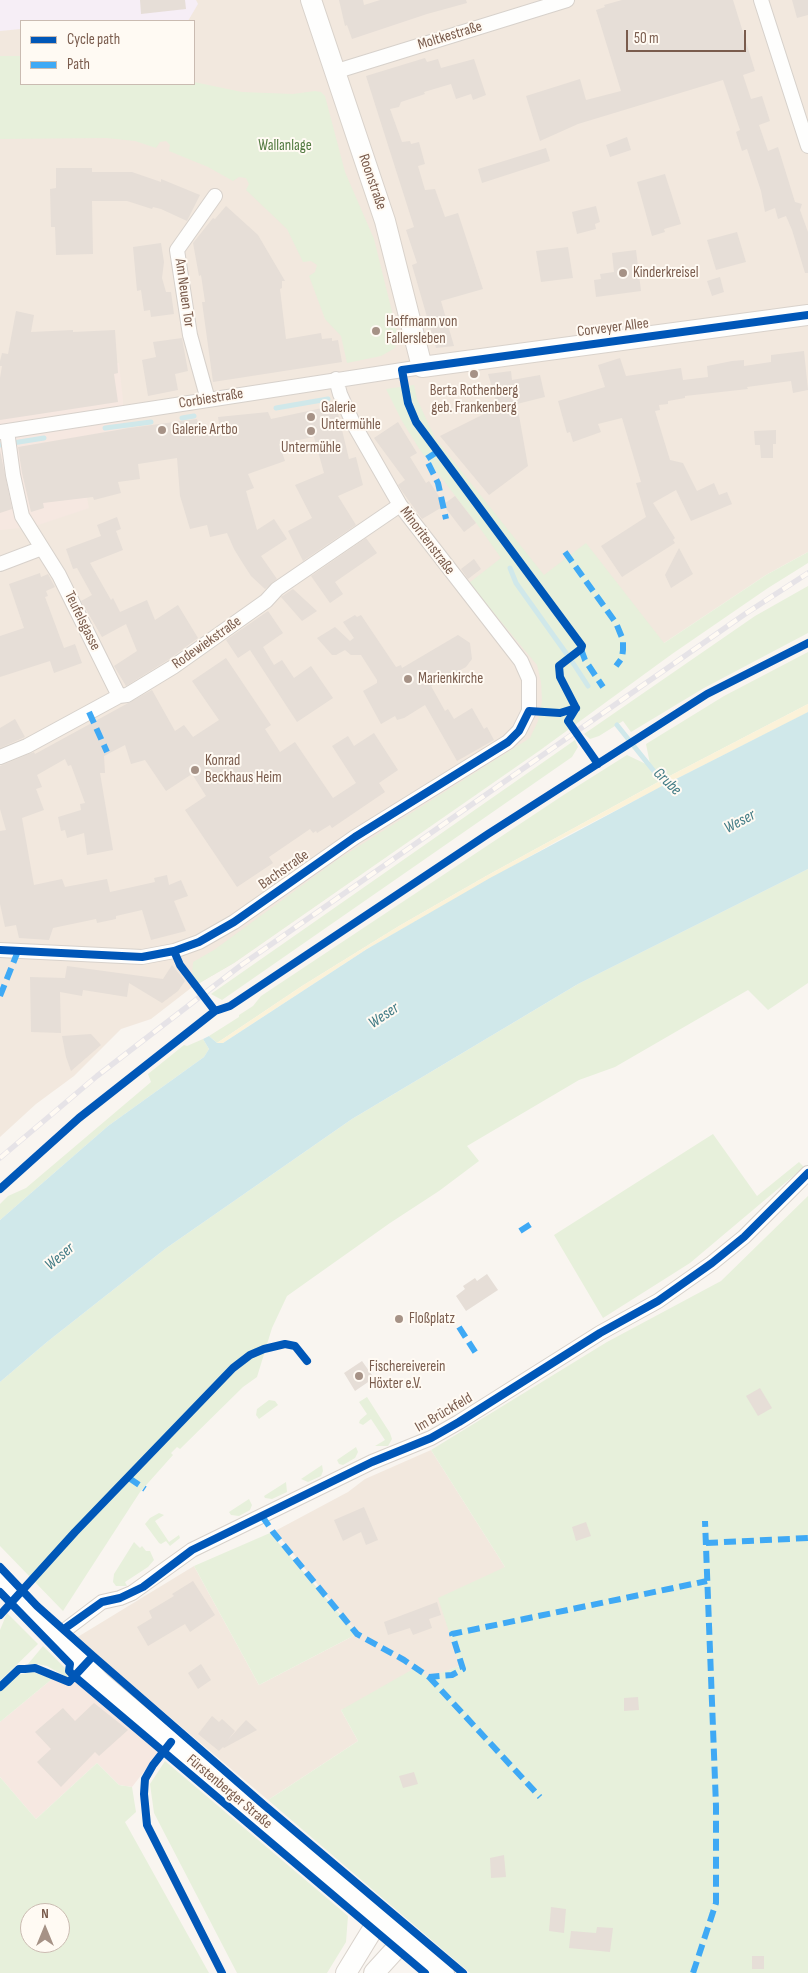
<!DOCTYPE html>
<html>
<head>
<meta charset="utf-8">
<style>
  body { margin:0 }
  #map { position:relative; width:808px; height:1973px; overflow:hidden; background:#f9f5f0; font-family:"Sofia Sans Condensed",sans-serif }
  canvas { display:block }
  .legend { position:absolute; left:20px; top:20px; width:175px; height:65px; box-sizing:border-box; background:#fffaf3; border:1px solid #cabbb1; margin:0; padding:6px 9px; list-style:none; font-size:15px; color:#7a5c4d }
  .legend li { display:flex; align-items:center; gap:10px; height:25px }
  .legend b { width:25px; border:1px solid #cabbb1 }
  .north { position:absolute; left:20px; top:1903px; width:50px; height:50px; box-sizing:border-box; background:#fffaf3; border:1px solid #cabbb1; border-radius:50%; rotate:0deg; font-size:14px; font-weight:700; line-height:20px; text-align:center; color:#7a5c4d }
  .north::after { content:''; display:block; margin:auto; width:18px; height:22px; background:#a69286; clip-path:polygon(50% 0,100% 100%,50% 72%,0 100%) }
  .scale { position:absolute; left:626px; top:30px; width:120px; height:22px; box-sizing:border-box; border:2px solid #7a5c4d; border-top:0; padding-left:6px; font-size:15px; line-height:18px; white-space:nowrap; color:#7a5c4d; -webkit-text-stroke:4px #fffaf3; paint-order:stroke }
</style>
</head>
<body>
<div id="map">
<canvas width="808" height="1973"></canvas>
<ul class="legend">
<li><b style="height:6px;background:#0057b8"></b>Cycle path</li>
<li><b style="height:6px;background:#3fa9f5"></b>Path</li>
</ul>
<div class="north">N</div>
<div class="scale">50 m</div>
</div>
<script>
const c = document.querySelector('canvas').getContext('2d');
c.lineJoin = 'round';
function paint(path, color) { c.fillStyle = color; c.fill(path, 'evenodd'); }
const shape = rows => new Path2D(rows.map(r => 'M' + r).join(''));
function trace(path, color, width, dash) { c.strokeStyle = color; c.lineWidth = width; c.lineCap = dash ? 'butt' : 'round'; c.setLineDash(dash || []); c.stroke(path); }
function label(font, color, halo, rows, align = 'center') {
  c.font = font + ' "Sofia Sans Condensed",sans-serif'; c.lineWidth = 4; c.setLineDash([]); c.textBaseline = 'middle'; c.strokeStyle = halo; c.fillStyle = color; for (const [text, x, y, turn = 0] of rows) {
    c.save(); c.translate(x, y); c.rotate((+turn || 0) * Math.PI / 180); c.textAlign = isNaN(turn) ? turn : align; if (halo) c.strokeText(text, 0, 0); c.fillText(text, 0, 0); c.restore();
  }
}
paint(shape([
  [0,0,808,0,808,552,766,575,664,643,576,724,234,963,191,988,151,1019,121,1029,74,1076,36,1104,0,1137],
  [21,21,194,21,194,84,21,84],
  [431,1450,505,1567,460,1666,341,1710,358,1741,268,1800,76,1638,194,1566,259,1685,357,1634,275,1531,348,1492,365,1479]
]), '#f2e8de');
paint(shape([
  [119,363,123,400,124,457,84,481,89,508,32,527,0,530,0,379],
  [52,1679,69,1684,75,1679,159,1752,132,1787,119,1785,97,1763,36,1819,0,1777,0,1722]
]), '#f6e8e1');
paint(shape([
  [0,0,196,0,198,4,188,21,21,21,21,29,0,31]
]), '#f6eef6');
paint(shape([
  [0,56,21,56,21,84,194,84,194,82,242,92,293,94,315,91,321,92,325,96,345,172,374,239,398,336,395,348,381,356,347,363,341,336,325,319,309,276,315,272,317,265,311,261,303,262,287,229,246,190,249,184,246,178,239,177,233,181,208,167,169,151,170,145,166,141,160,142,156,148,135,141,106,138,0,139],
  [414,385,417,399,435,438,544,575,586,543,664,643,766,575,808,552,808,563,768,588,672,654,539,751,234,963,191,988,193,962,214,950,337,860,530,738,538,721,542,701,541,682,537,665,469,583,501,558,477,524,420,450,402,421,386,389],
  [808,586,808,633,704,688,631,732,623,721,599,736,590,739,584,734,755,616],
  [808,652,808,704,662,780,650,764,646,744,724,696],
  [575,740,578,747,572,757,222,1000,211,994],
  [627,755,648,765,660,781,488,875,399,926,302,986,217,1043,209,1036,239,1017,239,1015,253,1006,261,996,565,794],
  [808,869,808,983,768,1010,748,990,615,1067,579,1080,467,1146,479,1161,439,1191,390,1223,287,1296,272,1328,257,1377,243,1387,180,1449,177,1447,171,1453,173,1455,140,1492,63,1611,0,1546,0,1382,47,1342,165,1249,352,1119,578,984],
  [203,1039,209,1049,204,1057,108,1126,0,1220,0,1204,8,1196,26,1188,151,1082,148,1074,184,1045,187,1046],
  [713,1134,757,1196,799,1162,804,1167,690,1263,603,1318,554,1235],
  [808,1196,808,1973,470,1973,268,1800,358,1741,341,1710,415,1668,429,1677,460,1666,438,1598,505,1567,431,1450,607,1342,721,1281],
  [367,1397,390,1433,392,1439,388,1446,375,1446,385,1440,371,1419,363,1425,359,1423,360,1420,367,1414,359,1402],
  [269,1400,275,1401,278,1405,259,1419,256,1415,257,1409],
  [356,1447,358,1452,355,1458,343,1465,339,1464,337,1460],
  [322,1465,323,1471,321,1476,308,1482,301,1479],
  [286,1482,287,1492,272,1499,265,1498,264,1496],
  [249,1499,252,1505,250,1510,239,1516,231,1515,229,1512],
  [159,1513,164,1515,155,1521,169,1542,179,1535,180,1538,170,1546,166,1541,161,1544,159,1543,145,1524,150,1518],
  [270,1533,357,1634,259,1685,194,1566],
  [134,1542,140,1548,142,1546,146,1551,150,1551,154,1560,148,1567,125,1582,127,1586,116,1586,113,1582,114,1574],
  [7,1613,38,1644,0,1681,0,1630],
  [43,1646,73,1676,70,1679,47,1666,37,1664,28,1664],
  [33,1672,52,1679,0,1722,0,1691,17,1675],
  [165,1761,348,1916,346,1942,327,1973,237,1973,154,1813,150,1784],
  [97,1763,119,1785,132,1787,136,1812,125,1822,209,1973,0,1973,0,1777,36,1819],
  [30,1913,60,1913,60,1943,30,1943]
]), '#e7f0db');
paint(shape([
  [808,704,808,712,805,714,678,778,667,783,662,780],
  [660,781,663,786,566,836,367,949,223,1043,217,1043,302,986,399,926,488,875]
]), '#fbf2d9');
paint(shape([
  [808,712,808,869,578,984,352,1119,165,1249,47,1342,0,1382,0,1220,108,1126,204,1057,209,1049,203,1039,209,1036,217,1043,223,1043,367,949,490,878,662,786,660,781,662,780,667,783,678,778]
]), '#d0e8ea');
trace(shape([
  [276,408,328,399],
  [182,418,194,416],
  [105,428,151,422],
  [0,445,44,438],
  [510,568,516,583,566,653],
  [573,663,588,686],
  [617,725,665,785]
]), '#d0e8ea', 5);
paint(shape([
  [140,0,185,0,186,9,141,14],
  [339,0,363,0,364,5,380,0,466,0,467,3,427,14,352,39,347,25,345,26],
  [622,0,733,0,755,71,743,75,751,99,762,96,770,121,759,125,768,151,778,147,795,202,802,204,800,210,808,232,808,273,805,273,792,230,786,216,778,219,775,208,765,212,761,191,747,149,742,151,736,132,740,130,723,80,578,124,540,141,526,96,580,79,586,100,621,91,596,10,605,7,604,5],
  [792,0,808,0,808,15,797,18],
  [425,58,427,62,438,59,441,68,474,59,486,95,473,100,471,94,456,99,451,84,424,92,425,94,401,102,399,107,390,109,402,142,410,141,411,144,419,142,425,164,418,166,425,190,435,189,445,217,458,213,483,289,441,301,454,346,436,348,412,265,417,263,406,230,414,227,366,76],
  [627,137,631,150,610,157,606,145],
  [546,148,550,161,482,183,478,169],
  [56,168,92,168,92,172,132,172,161,182,161,179,200,195,187,221,161,209,153,207,152,209,127,201,92,201,93,254,56,255,55,227,51,227,50,189,56,188],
  [665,174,681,224,664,229,665,232,652,236,637,182],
  [226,206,258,235,285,281,282,281,282,288,280,289,286,339,321,333,322,339,332,338,332,341,338,340,342,362,213,382,202,302,205,302,201,275,199,276,193,243,213,218,215,219],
  [596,206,600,222,595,224,596,229,577,234,572,212],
  [737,232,746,262,716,270,707,240],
  [161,243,164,262,162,278,166,292,171,292,174,314,151,317,150,310,144,311,141,290,137,291,133,247],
  [568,247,573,278,541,282,536,251],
  [636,250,641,291,596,297,594,280,601,279,600,274,614,272,612,253],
  [720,277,724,292,712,296,707,281],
  [16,311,34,315,31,332,73,330,73,332,115,330,118,373,114,374,118,402,0,420,0,378,2,366,0,366,0,361,2,353,8,354],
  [182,338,188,371,175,374,178,390,148,396,142,360,156,357,153,342],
  [804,351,808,390,793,393,791,381,747,387,748,389,685,396,685,398,668,401,668,404,659,405,660,410,655,411,670,460,683,463,697,491,714,483,719,495,727,492,732,504,691,521,676,490,653,503,675,538,673,540,675,543,622,577,601,546,646,517,636,483,641,482,622,418,598,424,601,432,573,442,570,432,567,433,558,401,605,387,598,365,620,358,626,376,681,368,683,380,708,377,707,366,732,361,744,360,744,366,771,362,771,355],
  [511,371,512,380,540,375,545,397,517,404,528,466,489,495,440,436,498,407,488,374],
  [336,405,349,459,356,457,363,485,338,496,356,525,303,561,288,531,312,518,295,485,324,473,314,437,279,444,285,461,248,474,254,488,246,491,257,530,274,519,287,539,261,556,277,579,265,589,251,576,242,562,234,549,227,533,210,537,207,525,190,529,180,496,177,458,138,464,140,479,118,482,121,493,94,500,93,497,43,503,44,508,31,512,22,473,18,447,129,428,197,419,200,433,220,429,218,417,268,412,271,419],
  [398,422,417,453,410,457,426,483,429,481,444,504,455,496,476,523,464,532,444,506,422,519,404,494,398,485,405,480,374,438],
  [776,430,776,444,773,444,773,458,761,458,760,445,755,445,754,431],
  [0,450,12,509,0,513],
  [117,517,121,529,116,531,123,550,90,563,111,600,113,598,120,612,147,600,155,620,178,605,198,638,168,660,126,686,114,666,137,651,126,624,102,637,81,601,92,595,77,568,73,569,66,549,101,536,97,525],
  [366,538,377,553,335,582,343,594,330,603,311,576],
  [679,548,693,574,671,588,665,575],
  [474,559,481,569,468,579,461,569],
  [40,573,41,577,48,574,55,587,46,591,48,596,45,597,64,648,75,644,82,663,54,673,50,661,0,677,0,636,24,628,9,584],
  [293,589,317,611,302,621,281,597],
  [268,611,283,633,263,647,274,665,282,660,294,678,311,666,333,698,297,722,250,650,238,658,226,640],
  [355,615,357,617,361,615,396,667,401,665,402,668,458,635,470,643,472,659,466,667,431,686,445,711,448,709,454,719,472,708,484,729,487,727,494,740,457,761,425,705,404,718,397,720,395,716,381,724,363,691,377,683,377,680,361,655,351,655,345,650,336,655,332,655,317,638,335,627,350,641,354,638,343,622],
  [226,658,271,725,265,729,280,752,295,742,333,798,356,783,332,746,348,736,354,746,374,733,398,770,379,783,385,792,332,828,330,825,317,833,316,831,313,833,310,829,269,857,273,863,237,887,185,810,206,796,192,774,166,791,145,760,131,764,125,745,104,756,105,773,100,773,113,850,87,855,84,833,67,838,65,830,61,831,58,817,81,810,80,804,85,803,71,765,68,766,65,759,37,775,42,787,36,789,44,810,22,818,34,885,62,879,65,887,107,879,110,892,155,882,154,878,167,875,169,885,181,880,188,896,174,901,186,931,151,940,142,910,116,916,116,919,97,923,96,919,53,928,49,940,19,938,16,925,5,927,0,904,0,831,6,830,0,809,0,766,34,752,35,754,152,690,175,731,184,725,193,737,219,720,192,681],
  [15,719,25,737,0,748,0,728],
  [172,965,185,981,178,991,162,1003,129,983,127,997,83,990,82,996,60,992,61,1033,31,1032,30,977,65,978,67,966,163,979],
  [91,1034,101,1045,71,1071,66,1057,62,1036],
  [487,1274,498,1290,466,1311,456,1296,465,1289,463,1286,475,1278,477,1281],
  [362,1361,374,1378,355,1391,344,1373],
  [760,1388,772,1408,758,1416,746,1396],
  [364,1507,378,1540,366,1545,361,1532,343,1541,334,1520],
  [586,1522,591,1536,576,1541,572,1527],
  [193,1581,215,1615,190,1632,185,1624,148,1646,137,1627,152,1618,149,1611,174,1596,172,1594],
  [437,1602,441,1615,429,1619,432,1628,413,1635,410,1628,388,1635,384,1622],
  [201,1664,211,1680,198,1689,188,1673],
  [638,1697,639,1710,624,1711,624,1698],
  [94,1703,128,1730,99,1756,95,1752,61,1787,37,1762,51,1749,35,1732,63,1708,75,1721],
  [212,1716,219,1722,222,1719,235,1731,227,1741,246,1720,257,1730,224,1748,223,1747,219,1751,198,1734],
  [414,1772,418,1784,403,1788,399,1776],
  [504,1855,506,1877,491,1878,490,1858],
  [551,1907,566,1909,564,1933,549,1931],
  [597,1927,613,1928,610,1952,569,1948,571,1931,596,1933],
  [752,1956,764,1956,764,1969,752,1969]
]), '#e6ded7');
const street = shape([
  [761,0,808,146],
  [334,72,567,0],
  [208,400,190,335,177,250,215,196],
  [7,431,13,475,22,516,59,575,119,696],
  [0,432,422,367],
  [0,564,42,548],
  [0,757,27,746,119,696,127,695,173,667,266,601,277,589,400,505],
  [0,950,142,957,174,951,199,942,234,922,355,837,508,742,519,731,529,711,529,679,521,661,400,505,353,423,340,394,336,379],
  [56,1637,102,1602,120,1598,132,1593,192,1550,372,1462,431,1438,459,1422,600,1333,658,1301,712,1263,744,1237,808,1173]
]);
const secondary = shape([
  [311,0,385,221,422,367,808,315],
  [0,1580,101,1683,444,1973],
  [346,1973,379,1919],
  [374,1973,404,1940]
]);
trace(street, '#d7d1cb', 16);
trace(secondary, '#d9d2cb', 22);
trace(street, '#fefefd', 14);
trace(secondary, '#fefefd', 20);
const rail = shape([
  [0,1158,97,1076,240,966,745,614,808,573]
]);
trace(rail, '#e6e3e7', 5.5);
trace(rail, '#fffaf3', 4, [11]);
trace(shape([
  [437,452,426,459,438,483,446,519],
  [565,552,616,623,623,640,623,650,622,658,616,666],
  [581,649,585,660,603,687],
  [89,712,107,752],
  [0,996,18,951],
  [520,1231,531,1224],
  [459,1327,477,1355],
  [129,1478,145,1489],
  [262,1516,273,1532,357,1634,404,1660,429,1677,452,1675,463,1669,452,1634,707,1581],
  [706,1543,808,1538],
  [429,1677,540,1797],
  [693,1973,716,1903,716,1806,705,1521]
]), '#3fa9f5', 6, [12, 6]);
trace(shape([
  [576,708,560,677,559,666,581,649,582,646,416,422,408,403,402,370,808,315],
  [576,708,568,721,598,764],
  [0,950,142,957,174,951,199,942,234,922,355,837,508,742,519,731,529,711,560,713,576,708],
  [174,951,180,965,215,1011],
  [0,1189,79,1118,215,1011,230,1006,488,834,707,694,808,643],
  [0,1567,37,1606,93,1656,264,1805,463,1973],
  [0,1592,70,1664,69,1671,74,1676,425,1973],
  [0,1615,75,1532,233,1368,250,1355,264,1349,285,1344,295,1346,307,1361],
  [64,1629,102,1602,120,1598,143,1587,192,1550,372,1462,431,1438,459,1422,600,1333,658,1301,712,1263,744,1237,808,1173],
  [0,1687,19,1669,25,1669,35,1668,69,1682,93,1656],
  [171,1742,153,1765,145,1779,144,1794,147,1825,222,1973]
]), '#0057b8', 8);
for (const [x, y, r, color] of [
  [623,273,5,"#a69286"],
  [376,331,5,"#a69286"],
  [474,374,5,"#a69286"],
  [311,417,5,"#a69286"],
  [162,430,5,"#a69286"],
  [311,431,5,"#a69286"],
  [408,679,5,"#a69286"],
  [195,770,5,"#a69286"],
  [399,1319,5,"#a69286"],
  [359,1376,5,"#a69286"]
]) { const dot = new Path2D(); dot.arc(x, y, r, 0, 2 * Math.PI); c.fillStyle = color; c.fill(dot); trace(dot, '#fffaf3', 2); }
label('15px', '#7a5c4d', '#fffaf3', [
  ["Moltkestraße",450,36,-17],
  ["Roonstraße",372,182,71],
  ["Am Neuen Tor",184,293,82],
  ["Corveyer Allee",613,328,-7],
  ["Corbiestraße",211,399,-9],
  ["Minoritenstraße",427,541,53],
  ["Teufelsgasse",82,621,64],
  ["Rodewiekstraße",207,643,-35],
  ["Bachstraße",284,870,-35],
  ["Im Brückfeld",444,1413,-30],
  ["Fürstenberger Straße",229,1792,40]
]);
label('15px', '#537a41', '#fffaf3', [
  ["Wallanlage",285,146]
]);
label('15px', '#7a5c4d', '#fffaf3', [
  ["Kinderkreisel",633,273],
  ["Hoffmann von",386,322],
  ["Fallersleben",386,339],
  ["Berta Rothenberg",474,391,"center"],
  ["geb. Frankenberg",474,408,"center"],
  ["Galerie",321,408],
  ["Untermühle",321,425],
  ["Galerie Artbo",172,430],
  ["Untermühle",311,448,"center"],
  ["Marienkirche",418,679],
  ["Konrad",205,761],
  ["Beckhaus Heim",205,778],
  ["Floßplatz",409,1319],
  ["Fischereiverein",369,1367],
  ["Höxter e.V.",369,1384]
], 'left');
label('italic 16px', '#437c86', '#fffaf3', [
  ["Grube",667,782,44],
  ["Weser",740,822,-28],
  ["Weser",384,1016,-34],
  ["Weser",60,1257,-40]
]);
</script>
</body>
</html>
